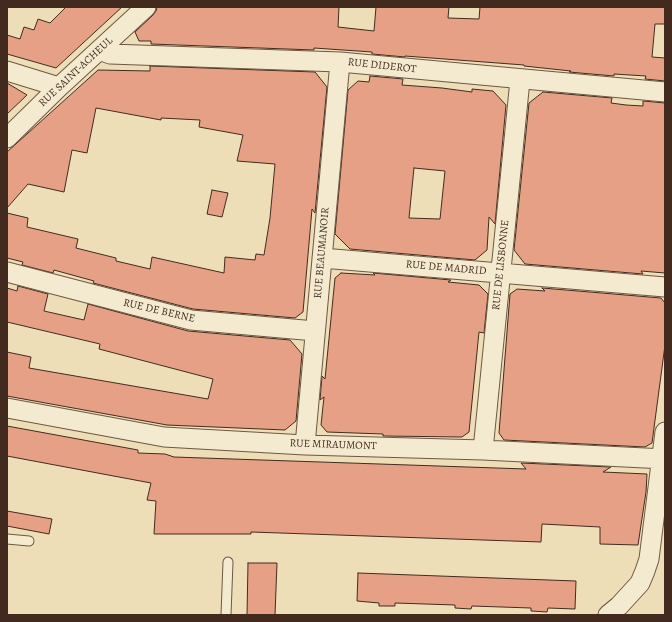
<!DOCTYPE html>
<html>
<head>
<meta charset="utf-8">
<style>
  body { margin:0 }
  #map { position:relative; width:672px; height:622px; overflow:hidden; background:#eedeb7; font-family:Alegreya,serif }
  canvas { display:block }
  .frame { position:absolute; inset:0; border:8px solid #422b1e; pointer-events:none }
</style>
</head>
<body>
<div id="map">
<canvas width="672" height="622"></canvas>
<div class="frame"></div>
</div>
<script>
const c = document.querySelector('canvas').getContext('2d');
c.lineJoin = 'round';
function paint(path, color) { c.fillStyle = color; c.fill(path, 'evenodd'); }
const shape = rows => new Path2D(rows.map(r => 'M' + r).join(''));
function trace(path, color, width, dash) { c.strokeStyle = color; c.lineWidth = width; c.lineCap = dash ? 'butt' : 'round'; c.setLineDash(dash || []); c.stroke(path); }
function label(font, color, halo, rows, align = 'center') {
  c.font = font + ' Alegreya,serif'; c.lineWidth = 4; c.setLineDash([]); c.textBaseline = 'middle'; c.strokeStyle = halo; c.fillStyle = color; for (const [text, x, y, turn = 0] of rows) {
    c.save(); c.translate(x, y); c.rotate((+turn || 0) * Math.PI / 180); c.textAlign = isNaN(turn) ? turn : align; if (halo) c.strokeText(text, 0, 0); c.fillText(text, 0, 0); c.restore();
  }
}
const building = shape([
  [66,7,122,7,56,68,7,54,7,35,20,39,24,27,34,30,38,19,50,23,66,7],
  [157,7,339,7,338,27,374,31,376,7,449,7,448,18,479,19,480,7,665,7,665,24,655,24,652,57,665,58,665,81,645,79,646,76,614,74,614,76,569,72,571,71,524,66,524,65,405,56,405,57,372,54,372,52,314,48,314,50,151,44,151,41,139,41,135,32,153,15,156,11,157,7],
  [150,66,315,72,327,87,315,213,312,209,303,312,295,318,193,309,93,283,94,281,54,270,53,273,22,265,23,262,7,258,7,213,28,218,27,227,78,239,76,248,116,258,116,261,150,269,152,257,224,273,225,257,255,260,256,254,264,255,270,218,275,164,237,161,243,135,199,127,200,120,161,118,161,120,96,108,87,153,72,150,64,192,28,184,7,208,7,152,98,70,150,71,150,66],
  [370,76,403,79,402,85,442,88,472,92,472,89,493,91,506,105,495,224,489,217,487,250,475,260,350,249,335,234,348,90,358,81,369,82,370,76],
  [414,168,445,171,440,219,409,218,414,168],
  [7,83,27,95,7,114,7,83],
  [543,92,612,98,611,103,626,105,643,106,643,101,665,103,665,273,641,271,643,274,525,264,514,250,529,103,543,92],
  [212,190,228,193,222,217,207,214,212,190],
  [341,273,375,275,373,273,451,280,448,282,479,285,488,294,484,333,479,332,469,432,462,437,383,436,383,434,327,432,321,425,324,397,320,400,322,376,325,379,335,278,341,273],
  [18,286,48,294,44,311,84,320,88,304,188,331,290,340,302,354,296,421,285,430,167,425,7,396,7,352,31,357,29,368,208,399,213,379,99,349,100,344,7,322,7,288,17,291,18,286],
  [542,288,661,298,665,303,665,345,652,443,645,447,504,440,499,433,510,294,517,289,545,291,542,288],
  [7,426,138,450,138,453,165,454,174,457,526,469,521,463,611,467,603,472,647,474,646,492,638,545,600,544,600,527,542,524,541,542,251,532,251,534,154,534,156,501,147,500,151,483,7,456,7,426],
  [7,511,52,519,49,534,7,526,7,511],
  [248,563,277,563,275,615,247,615,248,563],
  [358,573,576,581,575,609,548,608,547,612,531,611,531,608,472,606,471,609,455,608,455,605,395,603,395,606,379,606,379,603,357,601,358,573]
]);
paint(building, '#e5a086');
trace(building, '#422b1e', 1);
const lane = shape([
  [7,539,29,541],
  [226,615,228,562]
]);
const street = shape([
  [99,50,110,54,340,62,665,92],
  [7,71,59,87],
  [7,138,59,87,146,7],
  [322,258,665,287],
  [7,272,191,320,315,331],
  [7,408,164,437,305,445,483,450,665,459],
  [305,445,340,62],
  [483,450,520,80],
  [608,615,619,606,640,583,645,571,649,559,665,432]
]);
trace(lane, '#6d5844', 11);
trace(street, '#6d5844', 21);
trace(lane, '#f4ead0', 9);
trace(street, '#f4ead0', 19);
label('11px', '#422b1e', '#f4ead0', [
  ["RUE DIDEROT",382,66,6],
  ["RUE SAINT-ACHEUL",76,72,-43],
  ["RUE BEAUMANOIR",322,253,-85],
  ["RUE DE LISBONNE",501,265,-84],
  ["RUE DE MADRID",446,268,5],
  ["RUE DE BERNE",159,311,13],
  ["RUE MIRAUMONT",333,445,2]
]);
</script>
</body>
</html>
